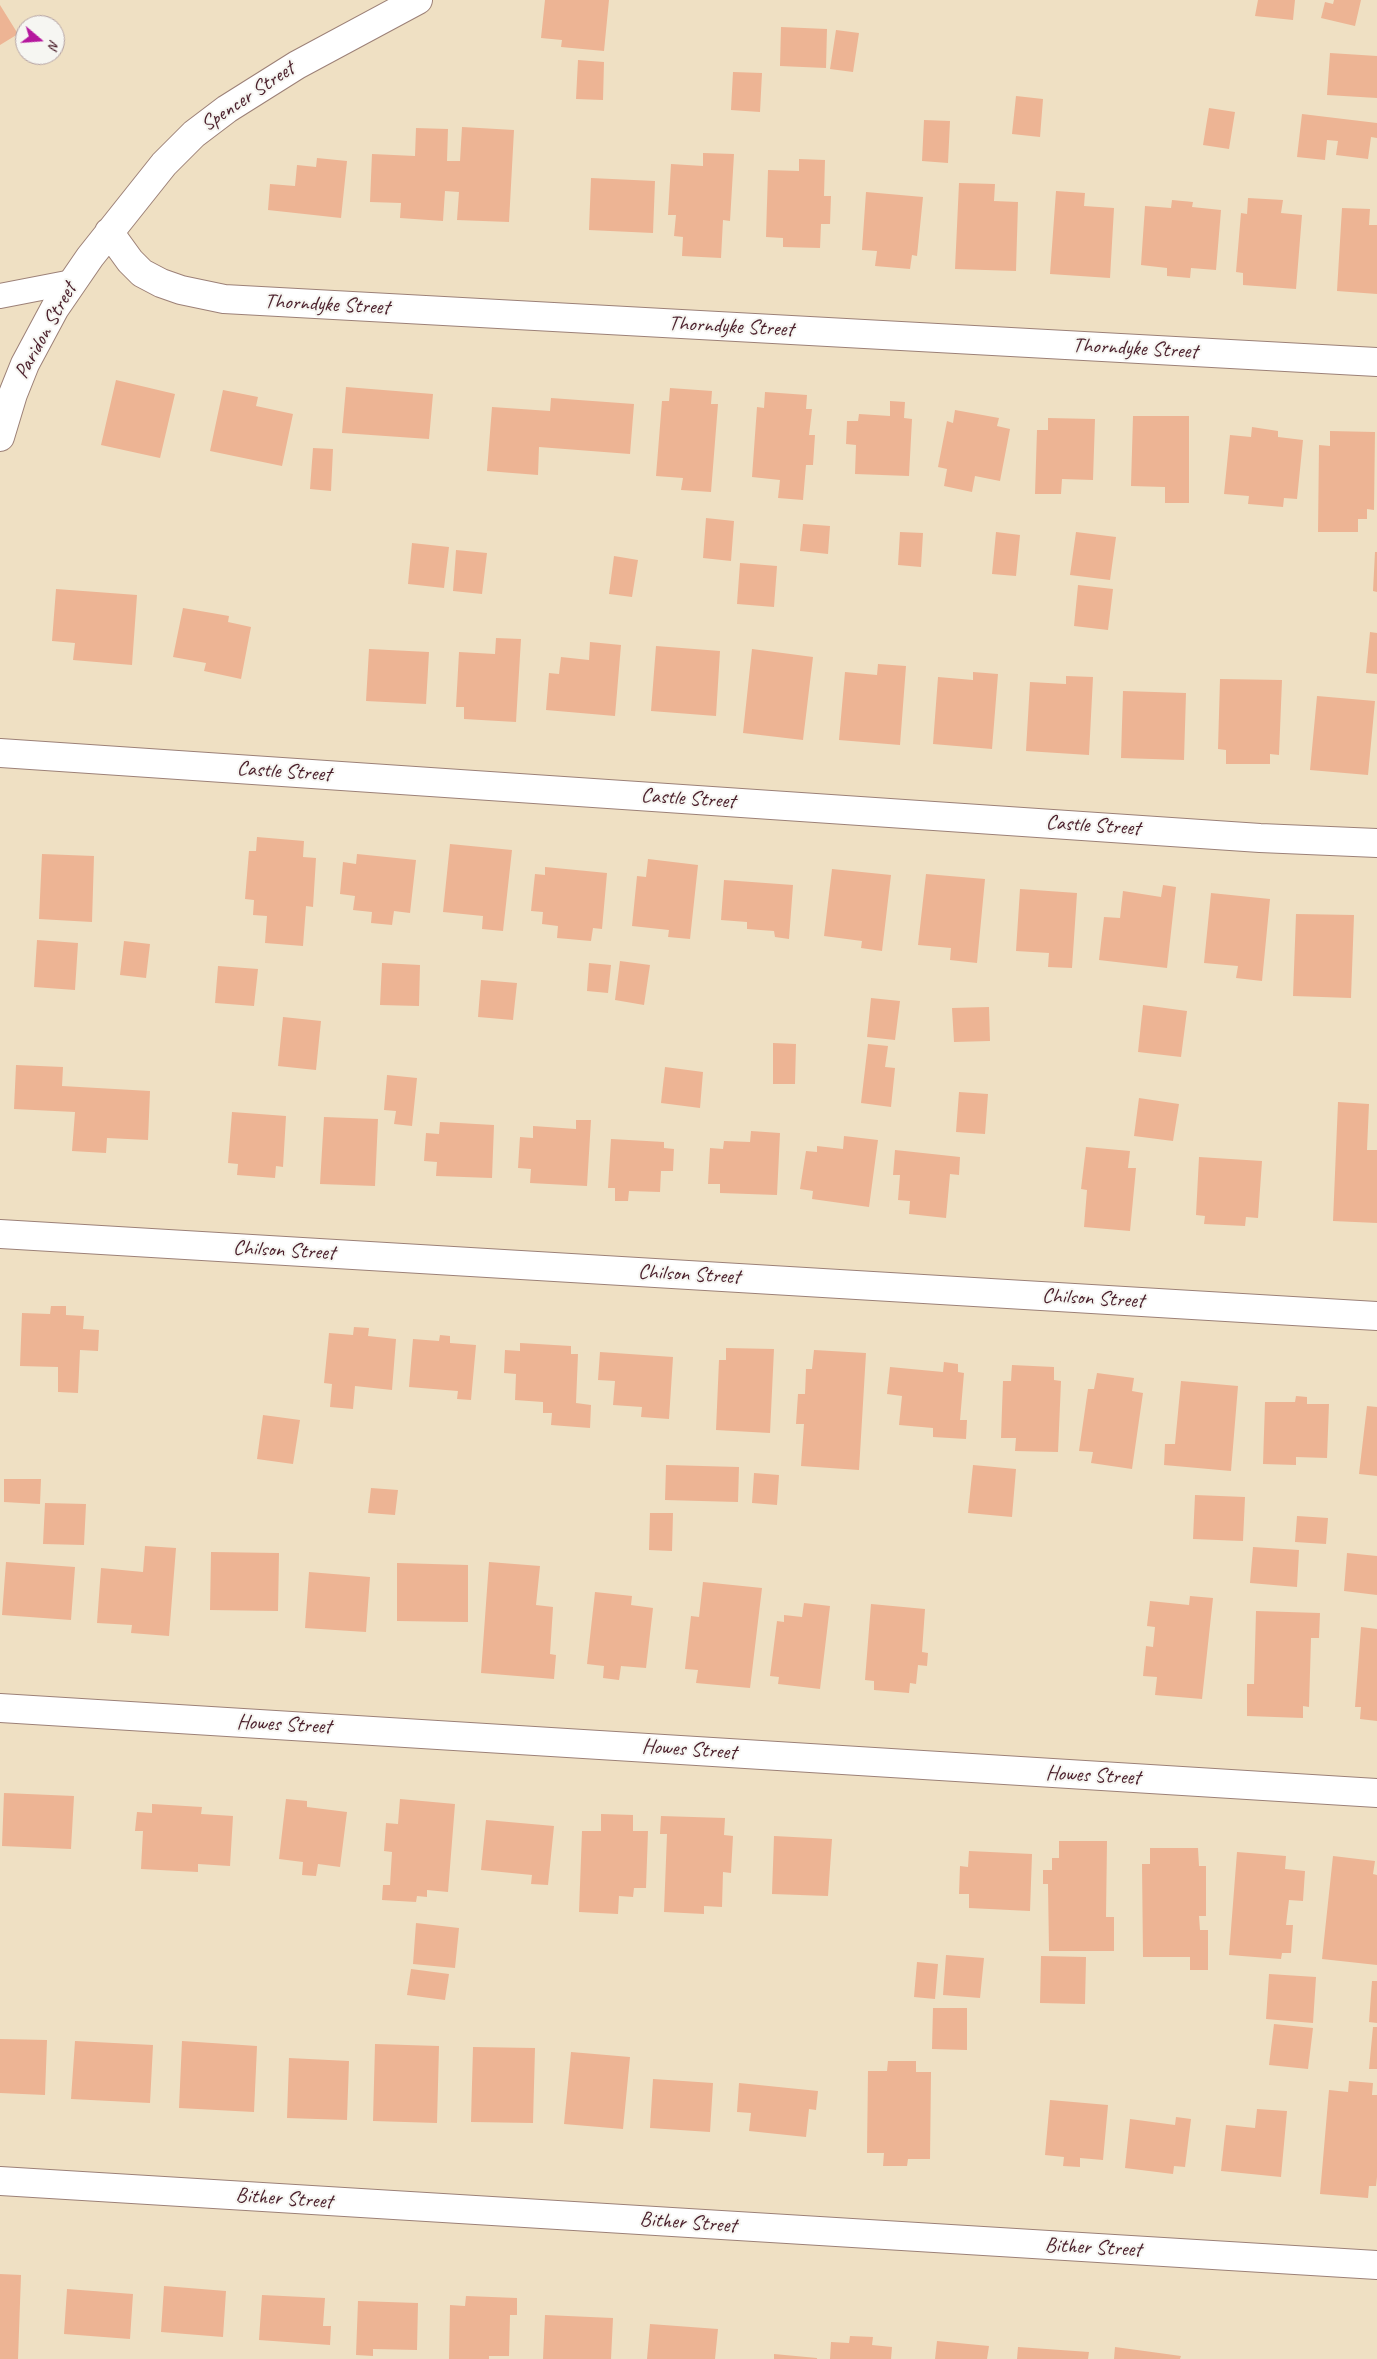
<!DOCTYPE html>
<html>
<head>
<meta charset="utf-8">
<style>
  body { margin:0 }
  #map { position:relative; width:1377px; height:2359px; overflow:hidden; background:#efe0c3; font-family:Caveat,sans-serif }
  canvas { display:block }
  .north { position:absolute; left:15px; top:15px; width:50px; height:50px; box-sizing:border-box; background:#f6f6f2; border:1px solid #b1a0a2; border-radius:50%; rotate:108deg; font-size:14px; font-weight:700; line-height:20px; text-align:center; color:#4a1f2b }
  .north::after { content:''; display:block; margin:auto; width:18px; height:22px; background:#b5179e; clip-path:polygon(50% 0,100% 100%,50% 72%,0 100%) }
</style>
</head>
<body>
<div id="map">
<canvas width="1377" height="2359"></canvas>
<div class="north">N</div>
</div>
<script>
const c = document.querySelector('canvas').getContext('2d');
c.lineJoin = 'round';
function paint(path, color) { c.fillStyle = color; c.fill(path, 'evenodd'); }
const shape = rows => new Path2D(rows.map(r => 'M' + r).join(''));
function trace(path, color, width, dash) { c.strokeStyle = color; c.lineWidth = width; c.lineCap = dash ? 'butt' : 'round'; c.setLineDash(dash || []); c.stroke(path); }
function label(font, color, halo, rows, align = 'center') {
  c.font = font + ' Caveat,sans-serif'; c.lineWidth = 4; c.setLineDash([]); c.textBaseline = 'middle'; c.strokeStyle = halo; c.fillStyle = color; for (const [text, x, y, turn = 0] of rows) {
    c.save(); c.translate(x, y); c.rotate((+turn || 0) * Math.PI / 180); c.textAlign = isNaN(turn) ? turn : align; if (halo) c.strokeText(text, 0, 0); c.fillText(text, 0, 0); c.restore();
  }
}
paint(shape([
  [545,0,609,0,604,51,561,47,562,40,541,38],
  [1258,0,1295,0,1293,20,1255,16],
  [1334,0,1361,0,1355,26,1321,18,1325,2,1333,4],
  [0,5,18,34,0,45],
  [781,27,827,29,826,68,780,66],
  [836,30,859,33,853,72,830,69],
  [1330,53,1377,56,1377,98,1327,95],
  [578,60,604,62,603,100,576,99],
  [733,72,762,73,760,112,731,110],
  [1016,96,1043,99,1040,137,1012,134],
  [1209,108,1235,112,1229,149,1203,145],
  [1302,114,1377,123,1377,138,1371,137,1368,159,1336,155,1338,141,1327,140,1325,160,1297,157],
  [924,120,950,121,948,163,922,161],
  [462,127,514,130,509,222,457,220,459,192,445,191,443,221,400,218,401,203,370,202,372,154,415,156,416,128,448,129,447,161,460,161],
  [703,153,734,154,730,221,723,220,721,258,682,256,683,237,674,236,676,215,668,215,671,164,703,166],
  [317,158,347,161,341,218,268,210,270,184,295,186,297,165,316,167],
  [799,159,825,160,824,196,831,196,830,224,821,224,820,248,783,247,783,238,766,237,768,170,799,171],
  [591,178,655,181,653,233,589,230],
  [959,183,995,184,994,201,1018,202,1016,271,955,269],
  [1056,191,1085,193,1084,206,1114,208,1110,278,1050,274],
  [866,192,923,197,917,256,912,255,910,269,875,266,877,251,862,250],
  [1248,198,1283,200,1281,213,1302,215,1296,289,1243,285,1243,273,1236,272,1241,213,1247,214],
  [1172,200,1193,202,1192,207,1221,210,1216,270,1191,268,1190,278,1167,276,1167,268,1141,265,1145,206,1171,208],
  [1342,208,1370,209,1369,225,1377,225,1377,294,1337,291],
  [116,380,175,394,160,458,101,445],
  [346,387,433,394,429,439,342,433],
  [670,388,712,391,711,404,718,404,711,492,681,490,683,478,656,476,662,401,669,401],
  [223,390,258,397,256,406,293,414,282,466,210,451],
  [765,392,807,395,806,409,812,409,809,435,815,435,813,465,806,465,803,500,778,498,780,480,752,477,757,407,764,408],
  [551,398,634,404,630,454,539,447,538,475,487,471,492,407,550,411],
  [890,401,905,402,904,418,912,419,909,476,855,474,856,445,846,444,847,421,858,421,859,414,890,416],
  [955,410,999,418,997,426,1010,429,1000,481,975,476,972,492,944,486,947,469,938,467,947,421,953,423],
  [1133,416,1189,416,1189,503,1165,503,1165,487,1131,486],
  [1048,418,1095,419,1093,480,1062,479,1061,494,1035,494,1037,430,1048,430],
  [1252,427,1278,431,1278,437,1303,440,1297,499,1284,498,1283,507,1248,504,1249,496,1224,494,1230,435,1251,437],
  [1330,431,1375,432,1374,510,1367,509,1367,519,1358,519,1358,532,1318,532,1319,445,1330,446],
  [313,448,333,449,331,491,310,489],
  [706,518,734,521,731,561,703,558],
  [803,524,830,526,828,554,800,551],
  [900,532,923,533,921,567,898,565],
  [996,532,1020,535,1016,576,992,574],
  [1076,532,1116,537,1110,580,1070,575],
  [412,543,449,547,444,588,408,584],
  [456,550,487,553,482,594,453,591],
  [1375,552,1377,552,1377,592,1373,591],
  [614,556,638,560,632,597,609,594],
  [740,563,777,566,774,607,737,604],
  [1078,585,1113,589,1108,630,1074,626],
  [56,589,137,595,132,665,73,660,75,643,52,641],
  [183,608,229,616,228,622,251,627,241,679,204,671,206,663,173,657],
  [1370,632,1377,633,1377,674,1366,673],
  [496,638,521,639,516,722,464,719,464,707,456,707,459,652,495,654],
  [590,642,621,645,615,716,546,710,549,673,559,674,561,657,589,660],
  [656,646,720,651,716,716,651,711],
  [369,649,429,652,426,704,366,701],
  [752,649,813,657,803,740,743,733],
  [878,664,906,666,900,745,839,740,845,672,877,675],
  [973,672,998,674,992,749,933,744,938,677,973,680],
  [1066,676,1093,677,1089,755,1026,751,1030,682,1066,684],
  [1220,679,1282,680,1279,755,1270,754,1270,764,1226,764,1226,750,1218,749],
  [1123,691,1186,693,1184,760,1121,758],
  [1317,696,1375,701,1368,775,1310,770],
  [257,837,304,841,303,857,316,858,313,907,306,906,303,946,265,943,267,916,253,915,254,900,245,899,249,851,256,851],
  [450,844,512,850,503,931,482,929,483,916,443,912],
  [42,854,94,856,92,922,39,919],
  [357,854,416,860,410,913,394,911,392,925,371,923,372,912,353,910,355,896,340,894,343,862,356,864],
  [648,859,698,865,690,939,668,937,669,930,632,926,637,876,646,877],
  [545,867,607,873,602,929,593,928,591,941,557,938,558,926,542,924,543,912,531,911,535,874,545,875],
  [832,869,891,875,882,951,861,948,862,941,824,936],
  [926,874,985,879,977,963,950,960,951,948,918,945],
  [724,880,793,885,789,939,775,937,774,931,747,929,747,922,721,920],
  [1163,885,1176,887,1167,968,1099,960,1104,917,1120,918,1123,891,1161,897],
  [1020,889,1077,893,1072,968,1048,967,1049,953,1016,951],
  [1211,893,1270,899,1262,981,1236,978,1238,966,1204,963],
  [1296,914,1354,915,1351,998,1293,996],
  [37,940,78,943,75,990,34,987],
  [124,941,150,944,146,978,120,975],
  [620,961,650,965,644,1005,615,1000],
  [382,963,420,965,419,1006,380,1005],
  [589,963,611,965,608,993,587,991],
  [218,966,258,969,254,1006,215,1003],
  [481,980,517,983,513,1020,478,1017],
  [871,998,900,1001,895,1040,867,1037],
  [1143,1005,1187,1011,1181,1057,1138,1052],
  [989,1007,990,1041,954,1042,952,1008],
  [283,1017,321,1021,316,1070,278,1066],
  [773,1043,796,1044,795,1084,773,1084],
  [868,1044,888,1046,885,1067,895,1068,891,1107,861,1103],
  [16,1065,63,1067,62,1086,150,1091,148,1140,107,1138,106,1153,72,1151,75,1112,14,1109],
  [665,1067,703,1072,700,1108,661,1103],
  [387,1075,417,1078,412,1126,394,1124,396,1111,384,1110],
  [959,1092,988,1094,985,1134,956,1132],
  [1139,1098,1179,1104,1173,1141,1134,1136],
  [1338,1102,1369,1104,1367,1150,1377,1150,1377,1223,1333,1221],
  [232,1112,286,1116,283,1167,276,1166,275,1178,237,1175,238,1164,228,1163],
  [324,1117,378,1119,375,1186,320,1184],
  [576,1120,591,1120,587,1186,530,1183,531,1169,518,1168,520,1137,533,1138,533,1126,576,1129],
  [440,1122,494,1125,492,1178,436,1176,437,1162,424,1161,426,1133,439,1134],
  [751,1131,780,1133,777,1195,720,1193,720,1184,708,1184,710,1148,723,1149,724,1141,750,1142],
  [844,1136,878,1140,869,1207,812,1199,813,1191,800,1189,806,1151,817,1152,817,1146,843,1149],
  [611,1139,664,1142,664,1148,674,1149,673,1171,661,1171,660,1192,629,1191,628,1201,615,1201,615,1188,608,1188],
  [1086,1147,1130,1151,1128,1168,1136,1168,1130,1231,1084,1227,1087,1190,1081,1189],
  [895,1150,960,1157,959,1175,950,1174,946,1218,909,1214,910,1201,898,1200,900,1175,893,1175],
  [1199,1157,1262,1161,1258,1218,1246,1217,1245,1226,1204,1224,1205,1216,1196,1215],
  [51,1306,66,1306,66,1315,84,1316,83,1329,99,1330,98,1351,80,1350,78,1393,58,1392,58,1367,20,1366,22,1313,50,1314],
  [354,1327,369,1328,368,1336,396,1339,392,1390,355,1386,353,1409,330,1407,332,1384,324,1383,329,1333,353,1335],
  [440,1335,450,1336,450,1343,476,1345,471,1400,457,1399,458,1391,409,1387,413,1339,439,1341],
  [520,1343,571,1346,571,1354,578,1354,576,1403,591,1405,590,1428,551,1425,552,1413,543,1413,543,1402,515,1400,516,1374,504,1373,505,1350,520,1351],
  [726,1348,774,1349,770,1433,716,1430,719,1360,726,1360],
  [814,1350,866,1353,859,1470,801,1466,804,1424,796,1424,798,1394,805,1394,806,1369,812,1369],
  [600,1352,673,1357,669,1419,641,1417,642,1407,613,1405,615,1381,598,1380],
  [944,1362,958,1364,958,1372,964,1373,960,1420,967,1420,966,1439,933,1437,933,1428,899,1425,902,1396,887,1394,890,1367,943,1372],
  [1012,1365,1054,1367,1054,1380,1061,1381,1058,1452,1015,1451,1016,1438,1001,1438,1003,1381,1011,1381],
  [1097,1373,1134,1378,1132,1391,1143,1393,1132,1469,1091,1463,1093,1452,1079,1451,1088,1389,1094,1389],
  [1181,1381,1238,1386,1231,1471,1164,1465,1165,1444,1175,1444],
  [1296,1396,1307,1397,1307,1404,1329,1404,1327,1458,1296,1457,1296,1465,1263,1464,1265,1402,1295,1402],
  [1367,1406,1377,1407,1377,1476,1359,1474],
  [263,1415,300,1420,293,1464,257,1459],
  [666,1465,739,1467,738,1502,665,1500],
  [973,1465,1016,1469,1012,1517,968,1513],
  [754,1473,779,1475,777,1505,752,1503],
  [4,1479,41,1479,40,1504,4,1502],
  [371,1488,398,1490,395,1515,368,1513],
  [1195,1495,1245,1497,1243,1541,1193,1539],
  [45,1503,86,1504,84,1545,43,1544],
  [650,1513,673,1513,672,1551,649,1550],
  [1297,1516,1328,1518,1326,1544,1295,1542],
  [145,1546,176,1548,169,1636,131,1633,132,1625,97,1623,101,1568,143,1572],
  [1253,1547,1299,1550,1297,1587,1250,1583],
  [211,1552,279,1553,278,1611,210,1610],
  [1347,1553,1377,1556,1377,1595,1344,1591],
  [6,1562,75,1567,71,1620,2,1615],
  [489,1562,540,1566,536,1605,553,1607,550,1654,556,1655,554,1679,481,1673],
  [397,1563,468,1565,468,1622,397,1621],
  [309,1572,370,1577,366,1632,305,1628],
  [703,1582,762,1588,750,1688,696,1683,698,1670,685,1669,691,1616,699,1617],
  [595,1592,632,1596,631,1605,653,1608,646,1668,621,1666,619,1680,603,1678,604,1666,587,1664],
  [1190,1596,1213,1598,1202,1699,1155,1695,1157,1677,1143,1676,1146,1646,1153,1647,1155,1627,1147,1626,1150,1601,1189,1605],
  [804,1603,830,1606,820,1689,778,1684,779,1677,770,1676,777,1621,784,1622,784,1615,802,1617],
  [871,1604,925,1609,922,1652,928,1653,927,1666,918,1665,916,1684,910,1683,909,1693,874,1690,874,1681,865,1680],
  [1256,1611,1320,1613,1319,1638,1311,1638,1309,1707,1303,1706,1303,1718,1247,1716,1247,1684,1254,1684],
  [1361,1627,1377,1629,1377,1721,1360,1719,1361,1707,1355,1707],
  [4,1793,74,1796,71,1849,2,1846],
  [286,1799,307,1801,307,1807,347,1812,340,1867,318,1864,316,1876,302,1875,303,1862,279,1859],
  [400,1799,455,1804,448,1892,427,1890,427,1897,417,1896,416,1902,382,1900,383,1885,390,1885,392,1852,384,1851,386,1823,398,1824],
  [152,1804,202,1807,201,1814,233,1816,230,1866,198,1864,198,1872,141,1869,143,1831,135,1831,137,1812,152,1813],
  [601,1814,633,1815,633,1831,648,1831,646,1888,634,1888,633,1897,619,1896,618,1914,579,1912,582,1831,601,1831],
  [661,1816,725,1818,724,1835,733,1836,731,1873,723,1872,722,1907,704,1906,704,1914,664,1912,667,1834,660,1834],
  [486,1820,554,1826,548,1885,531,1884,532,1875,481,1870],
  [774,1836,832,1839,828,1896,772,1894],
  [1059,1841,1107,1841,1106,1917,1114,1917,1114,1951,1049,1951,1048,1884,1043,1884,1043,1870,1052,1870,1052,1858,1059,1858],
  [1150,1848,1198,1848,1199,1866,1206,1866,1206,1916,1199,1916,1200,1930,1208,1930,1208,1970,1190,1970,1190,1957,1143,1957,1142,1864,1150,1864],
  [969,1851,1032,1854,1030,1911,969,1908,969,1894,959,1894,960,1866,968,1867],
  [1237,1852,1286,1856,1285,1869,1305,1871,1303,1901,1289,1900,1286,1925,1293,1925,1291,1953,1282,1953,1281,1959,1229,1955],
  [1333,1856,1375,1861,1373,1874,1377,1875,1377,1965,1322,1959],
  [416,1923,459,1928,455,1968,413,1964],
  [946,1955,984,1958,980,1998,943,1995],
  [1041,1956,1086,1957,1085,2004,1040,2003],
  [917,1962,938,1964,935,1999,914,1997],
  [411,1969,449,1974,445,2000,407,1995],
  [1269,1974,1316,1977,1313,2023,1266,2019],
  [1372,1981,1377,1981,1377,2023,1369,2022],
  [933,2008,967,2008,967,2050,932,2049],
  [1274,2024,1313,2028,1308,2069,1269,2065],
  [1373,2027,1377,2027,1377,2069,1369,2069],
  [0,2039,47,2040,45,2095,0,2093],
  [75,2041,153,2045,150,2103,71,2099],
  [182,2041,257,2046,254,2112,179,2108],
  [375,2044,439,2046,437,2123,373,2121],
  [473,2047,535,2048,533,2123,471,2122],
  [571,2052,630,2057,623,2129,564,2124],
  [289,2058,349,2061,347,2120,287,2118],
  [888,2061,916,2061,916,2072,931,2072,930,2159,908,2159,907,2166,883,2166,884,2153,867,2153,868,2071,887,2071],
  [653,2079,713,2083,710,2132,650,2128],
  [1349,2081,1373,2083,1372,2095,1377,2095,1377,2177,1376,2186,1369,2186,1368,2198,1320,2194,1329,2090,1348,2092],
  [739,2083,818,2091,816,2110,809,2109,806,2137,749,2131,751,2113,737,2112],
  [1050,2100,1108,2105,1103,2160,1080,2158,1080,2167,1063,2166,1064,2157,1045,2155],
  [1257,2109,1287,2111,1281,2177,1221,2171,1226,2125,1255,2128],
  [1176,2117,1191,2119,1185,2167,1174,2166,1173,2174,1125,2168,1130,2119,1175,2125],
  [0,2274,21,2275,18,2359,0,2359],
  [164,2286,226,2291,223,2337,161,2332],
  [67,2289,133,2294,130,2339,64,2334],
  [262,2295,325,2298,323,2326,331,2326,330,2345,259,2340],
  [466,2296,517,2298,517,2315,510,2315,509,2356,489,2356,489,2359,449,2359,450,2305,465,2306],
  [358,2301,418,2303,417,2350,373,2349,373,2356,356,2355],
  [545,2315,613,2318,611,2359,543,2359],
  [650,2324,718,2329,715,2359,647,2359],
  [850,2336,873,2337,872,2345,892,2347,891,2359,830,2359,831,2342,849,2343],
  [937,2341,989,2346,987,2359,935,2359],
  [1018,2347,1089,2352,1088,2359,1017,2359],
  [1115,2347,1181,2356,1180,2359,1114,2359],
  [774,2354,817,2358,817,2359,774,2359]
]), '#edb494');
const service = shape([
  [0,296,72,282]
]);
const minor = shape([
  [109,232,130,261,142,273,161,283,181,290,224,299,1377,362],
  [0,437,13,394,25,364,55,308,90,257,164,164,194,134,227,109,297,65,418,0],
  [0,753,1260,838,1377,843],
  [0,1234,1377,1316],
  [0,1708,1377,1793],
  [0,2181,1377,2265]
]);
trace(service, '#9c8077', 26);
trace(minor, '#9c8077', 30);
trace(service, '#fff', 24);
trace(minor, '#fff', 28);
label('21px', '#4a1f2b', '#f6f6f2', [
  ["Spencer Street",248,97,-34],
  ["Thorndyke Street",327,305,3],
  ["Thorndyke Street",731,327,3],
  ["Paridon Street",46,331,-61],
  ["Thorndyke Street",1135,349,3],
  ["Castle Street",284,772,4],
  ["Castle Street",688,799,4],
  ["Castle Street",1093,826,4],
  ["Chilson Street",284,1251,3],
  ["Chilson Street",689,1275,3],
  ["Chilson Street",1093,1299,3],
  ["Howes Street",284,1725,3],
  ["Howes Street",689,1750,4],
  ["Howes Street",1093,1776,3],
  ["Bither Street",284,2199,4],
  ["Bither Street",688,2223,4],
  ["Bither Street",1093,2248,3]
]);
</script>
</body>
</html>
